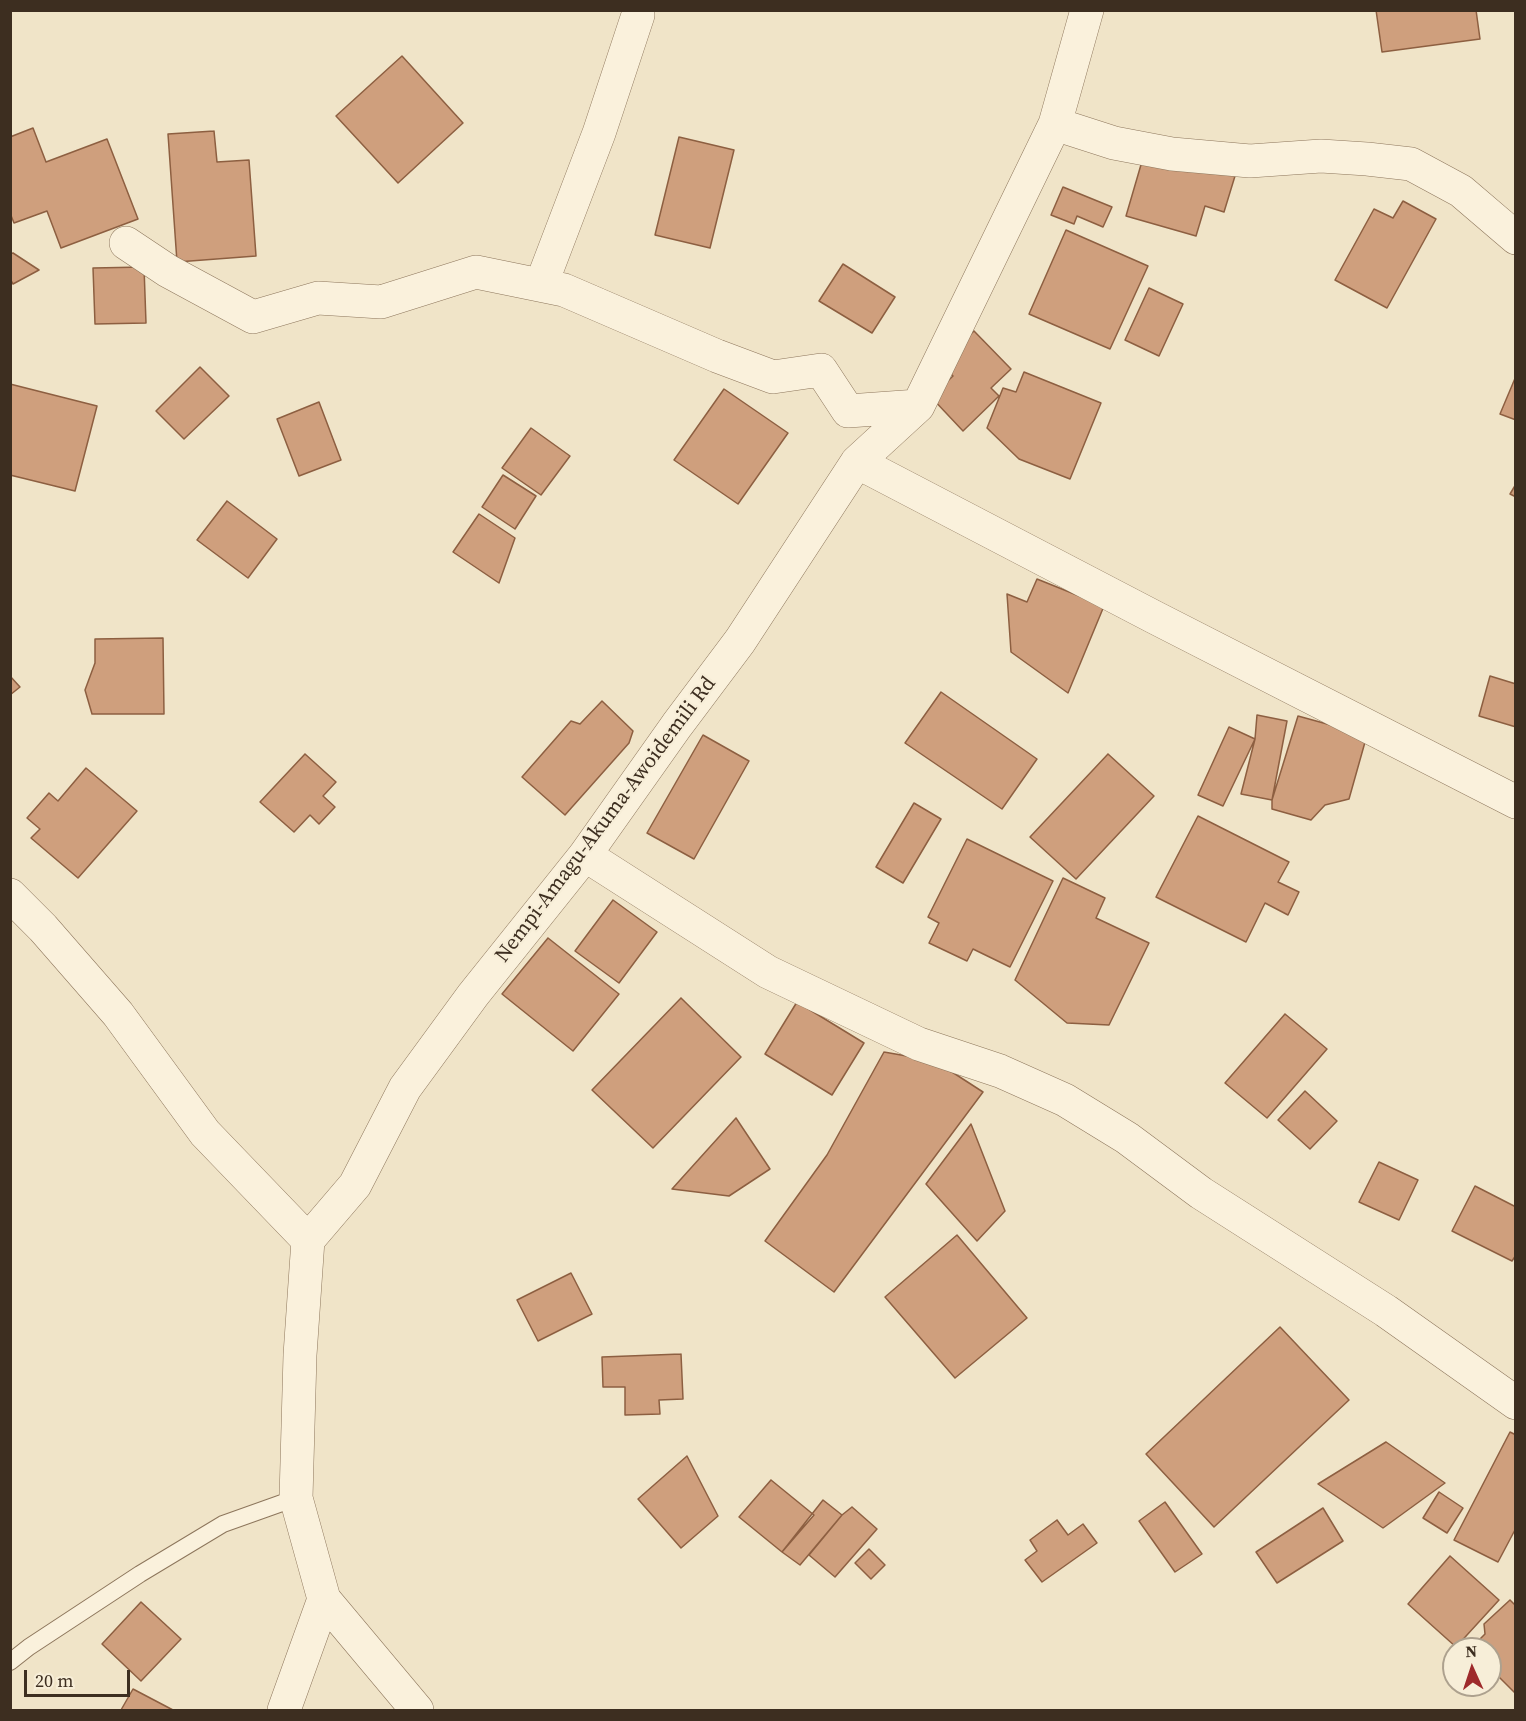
<!DOCTYPE html>
<html>
<head>
<meta charset="utf-8">
<style>
  body { margin:0 }
  #map { position:relative; width:1526px; height:1721px; overflow:hidden; background:#f0e4c8; font-family:"Source Serif 4",serif }
  canvas { display:block }
  .frame { position:absolute; inset:0; border:12px solid #3d2e20; pointer-events:none }
  .north { position:absolute; left:1442px; top:1637px; width:60px; height:60px; box-sizing:border-box; background:#f7eed8; border:2px solid #ada18e; border-radius:50%; rotate:357deg; font-size:16px; font-weight:700; line-height:24px; text-align:center; color:#3d2e20 }
  .north::after { content:''; display:block; margin:auto; width:21px; height:27px; background:#9e2a2b; clip-path:polygon(50% 0,100% 100%,50% 72%,0 100%) }
  .scale { position:absolute; left:24px; top:1670px; width:106px; height:27px; box-sizing:border-box; border:3px solid #3d2e20; border-top:0; padding-left:8px; font-size:18px; line-height:21px; white-space:nowrap; color:#3d2e20; -webkit-text-stroke:4px #f7eed8; paint-order:stroke }
</style>
</head>
<body>
<div id="map">
<canvas width="1526" height="1721"></canvas>
<div class="frame"></div>
<div class="north">N</div>
<div class="scale">20 m</div>
</div>
<script>
const c = document.querySelector('canvas').getContext('2d');
c.lineJoin = 'round';
function paint(path, color) { c.fillStyle = color; c.fill(path, 'evenodd'); }
const shape = rows => new Path2D(rows.map(r => 'M' + r).join(''));
function trace(path, color, width, dash) { c.strokeStyle = color; c.lineWidth = width; c.lineCap = dash ? 'butt' : 'round'; c.setLineDash(dash || []); c.stroke(path); }
function label(font, color, halo, rows, align = 'center') {
  c.font = font + ' "Source Serif 4",serif'; c.lineWidth = 4.5; c.setLineDash([]); c.textBaseline = 'middle'; c.strokeStyle = halo; c.fillStyle = color; for (const [text, x, y, turn = 0] of rows) {
    c.save(); c.translate(x, y); c.rotate((+turn || 0) * Math.PI / 180); c.textAlign = isNaN(turn) ? turn : align; if (halo) c.strokeText(text, 0, 0); c.fillText(text, 0, 0); c.restore();
  }
}
const building = shape([
  [1376,10,1476,10,1480,39,1382,52,1376,10],
  [402,56,463,123,398,183,336,116,402,56],
  [33,128,46,162,107,139,138,219,61,248,47,211,14,223,10,213,10,137,33,128],
  [214,131,217,162,249,160,256,256,177,262,168,134,214,131],
  [679,137,734,150,710,248,655,235,679,137],
  [1145,151,1235,176,1224,212,1205,206,1196,236,1126,216,1145,151],
  [1063,187,1112,207,1103,227,1077,216,1074,224,1051,215,1063,187],
  [1403,201,1436,219,1387,308,1335,280,1374,209,1393,218,1403,201],
  [1066,230,1148,266,1110,349,1029,314,1066,230],
  [13,253,39,270,13,284,10,279,10,254,13,253],
  [843,264,895,297,872,333,819,301,843,264],
  [144,267,146,323,95,324,93,268,144,267],
  [1149,288,1183,304,1159,356,1125,340,1149,288],
  [974,331,1011,369,991,388,999,396,963,431,931,397,953,376,940,363,974,331],
  [200,367,229,396,184,439,156,411,200,367],
  [1024,372,1101,403,1070,479,1019,459,987,428,1003,388,1016,392,1024,372],
  [1516,376,1516,420,1500,414,1516,376],
  [10,384,97,406,75,491,10,475,10,384],
  [724,389,788,433,738,504,674,460,724,389],
  [319,402,341,460,299,476,277,419,319,402],
  [531,428,570,456,541,495,502,468,531,428],
  [503,475,536,496,515,529,482,507,503,475],
  [1516,484,1516,497,1510,494,1516,484],
  [227,501,277,539,248,578,197,540,227,501],
  [479,514,515,538,499,583,453,552,479,514],
  [1037,579,1104,606,1068,693,1011,652,1007,594,1027,602,1037,579],
  [163,638,164,714,92,714,85,690,95,663,95,639,163,638],
  [10,676,20,687,10,695,10,676],
  [1490,676,1516,684,1516,727,1479,716,1490,676],
  [941,692,1037,759,1002,809,905,743,941,692],
  [602,701,633,731,629,743,565,815,522,777,571,721,580,724,602,701],
  [1257,715,1287,721,1272,800,1241,794,1255,739,1257,715],
  [1298,716,1367,735,1349,799,1325,805,1311,820,1272,809,1272,800,1298,716],
  [1229,727,1255,739,1223,806,1198,795,1229,727],
  [703,735,749,761,694,859,647,833,703,735],
  [305,754,336,782,323,796,335,807,319,824,310,815,294,832,260,802,305,754],
  [1108,754,1154,796,1076,879,1030,837,1108,754],
  [86,768,137,811,78,878,31,838,40,829,27,818,49,793,58,801,86,768],
  [914,803,941,819,903,883,876,867,914,803],
  [1198,816,1289,862,1278,882,1299,892,1288,915,1265,903,1246,942,1156,897,1198,816],
  [967,839,1053,881,1010,967,973,949,967,961,929,943,939,923,928,917,967,839],
  [1063,878,1105,898,1096,918,1149,943,1109,1025,1067,1023,1015,980,1063,878],
  [613,900,657,932,619,983,575,951,613,900],
  [548,938,619,994,573,1051,502,994,548,938],
  [681,998,741,1057,653,1148,592,1090,681,998],
  [797,1002,864,1043,832,1095,765,1054,797,1002],
  [1285,1014,1327,1049,1267,1118,1225,1083,1285,1014],
  [884,1052,935,1061,983,1092,834,1292,765,1241,827,1155,884,1052],
  [1305,1091,1337,1121,1310,1149,1278,1120,1305,1091],
  [736,1118,770,1169,729,1196,672,1189,736,1118],
  [971,1124,1005,1211,977,1241,926,1184,971,1124],
  [1379,1162,1418,1180,1399,1220,1359,1202,1379,1162],
  [1475,1186,1516,1207,1516,1255,1512,1261,1452,1231,1475,1186],
  [957,1235,1027,1318,955,1378,885,1297,957,1235],
  [571,1273,592,1314,538,1341,517,1300,571,1273],
  [1280,1327,1349,1400,1214,1527,1146,1454,1280,1327],
  [681,1354,683,1399,659,1400,660,1414,625,1415,625,1387,603,1387,602,1357,681,1354],
  [1510,1432,1516,1435,1516,1528,1498,1562,1454,1540,1510,1432],
  [1386,1442,1445,1483,1383,1528,1318,1484,1386,1442],
  [687,1456,718,1516,681,1548,638,1499,687,1456],
  [771,1480,814,1515,782,1552,739,1517,771,1480],
  [1439,1492,1463,1508,1447,1533,1423,1518,1439,1492],
  [823,1500,842,1515,800,1565,782,1552,823,1500],
  [1165,1502,1202,1554,1175,1572,1139,1521,1165,1502],
  [852,1507,877,1529,835,1577,809,1555,842,1515,852,1507],
  [1323,1508,1343,1541,1277,1583,1256,1552,1323,1508],
  [1057,1520,1068,1535,1083,1524,1097,1543,1042,1582,1025,1560,1037,1551,1030,1540,1057,1520],
  [869,1549,885,1565,871,1579,855,1563,869,1549],
  [1450,1556,1499,1600,1456,1647,1408,1604,1450,1556],
  [1510,1600,1516,1606,1516,1694,1490,1668,1490,1649,1471,1648,1485,1634,1484,1624,1510,1600],
  [141,1602,181,1639,141,1681,102,1644,141,1602],
  [133,1689,173,1710,121,1710,133,1689]
]);
paint(building, '#cf9f7d');
trace(building, '#8d5f41', 1.5);
const service = shape([
  [10,1662,29,1647,140,1574,223,1524,296,1498]
]);
const minor = shape([
  [1055,124,1114,143,1172,154,1250,161,1321,156,1367,159,1411,164,1461,191,1516,238],
  [126,243,168,271,253,317,318,298,381,302,476,272,564,290,717,356,773,377,821,370,848,411,918,406],
  [541,285,599,133,638,15],
  [857,462,1154,617,1516,802],
  [585,855,768,972,919,1044,1000,1071,1065,1100,1127,1138,1201,1193,1386,1311,1516,1403],
  [10,895,43,928,118,1014,205,1133,308,1240],
  [284,1710,324,1599],
  [417,1710,324,1599,296,1498,300,1355,308,1240,355,1185,405,1088,473,995,585,855,677,725,740,641,857,462,918,406,1055,124,1087,10]
]);
trace(service, '#8d765c', 18);
trace(minor, '#8d765c', 34);
trace(service, '#faf1dc', 16);
trace(minor, '#faf1dc', 33);
label('21px', '#3d2e20', '#f7eed8', [
  ["Nempi-Amagu-Akuma-Awoidemili Rd",606,820,-53]
]);
</script>
</body>
</html>
